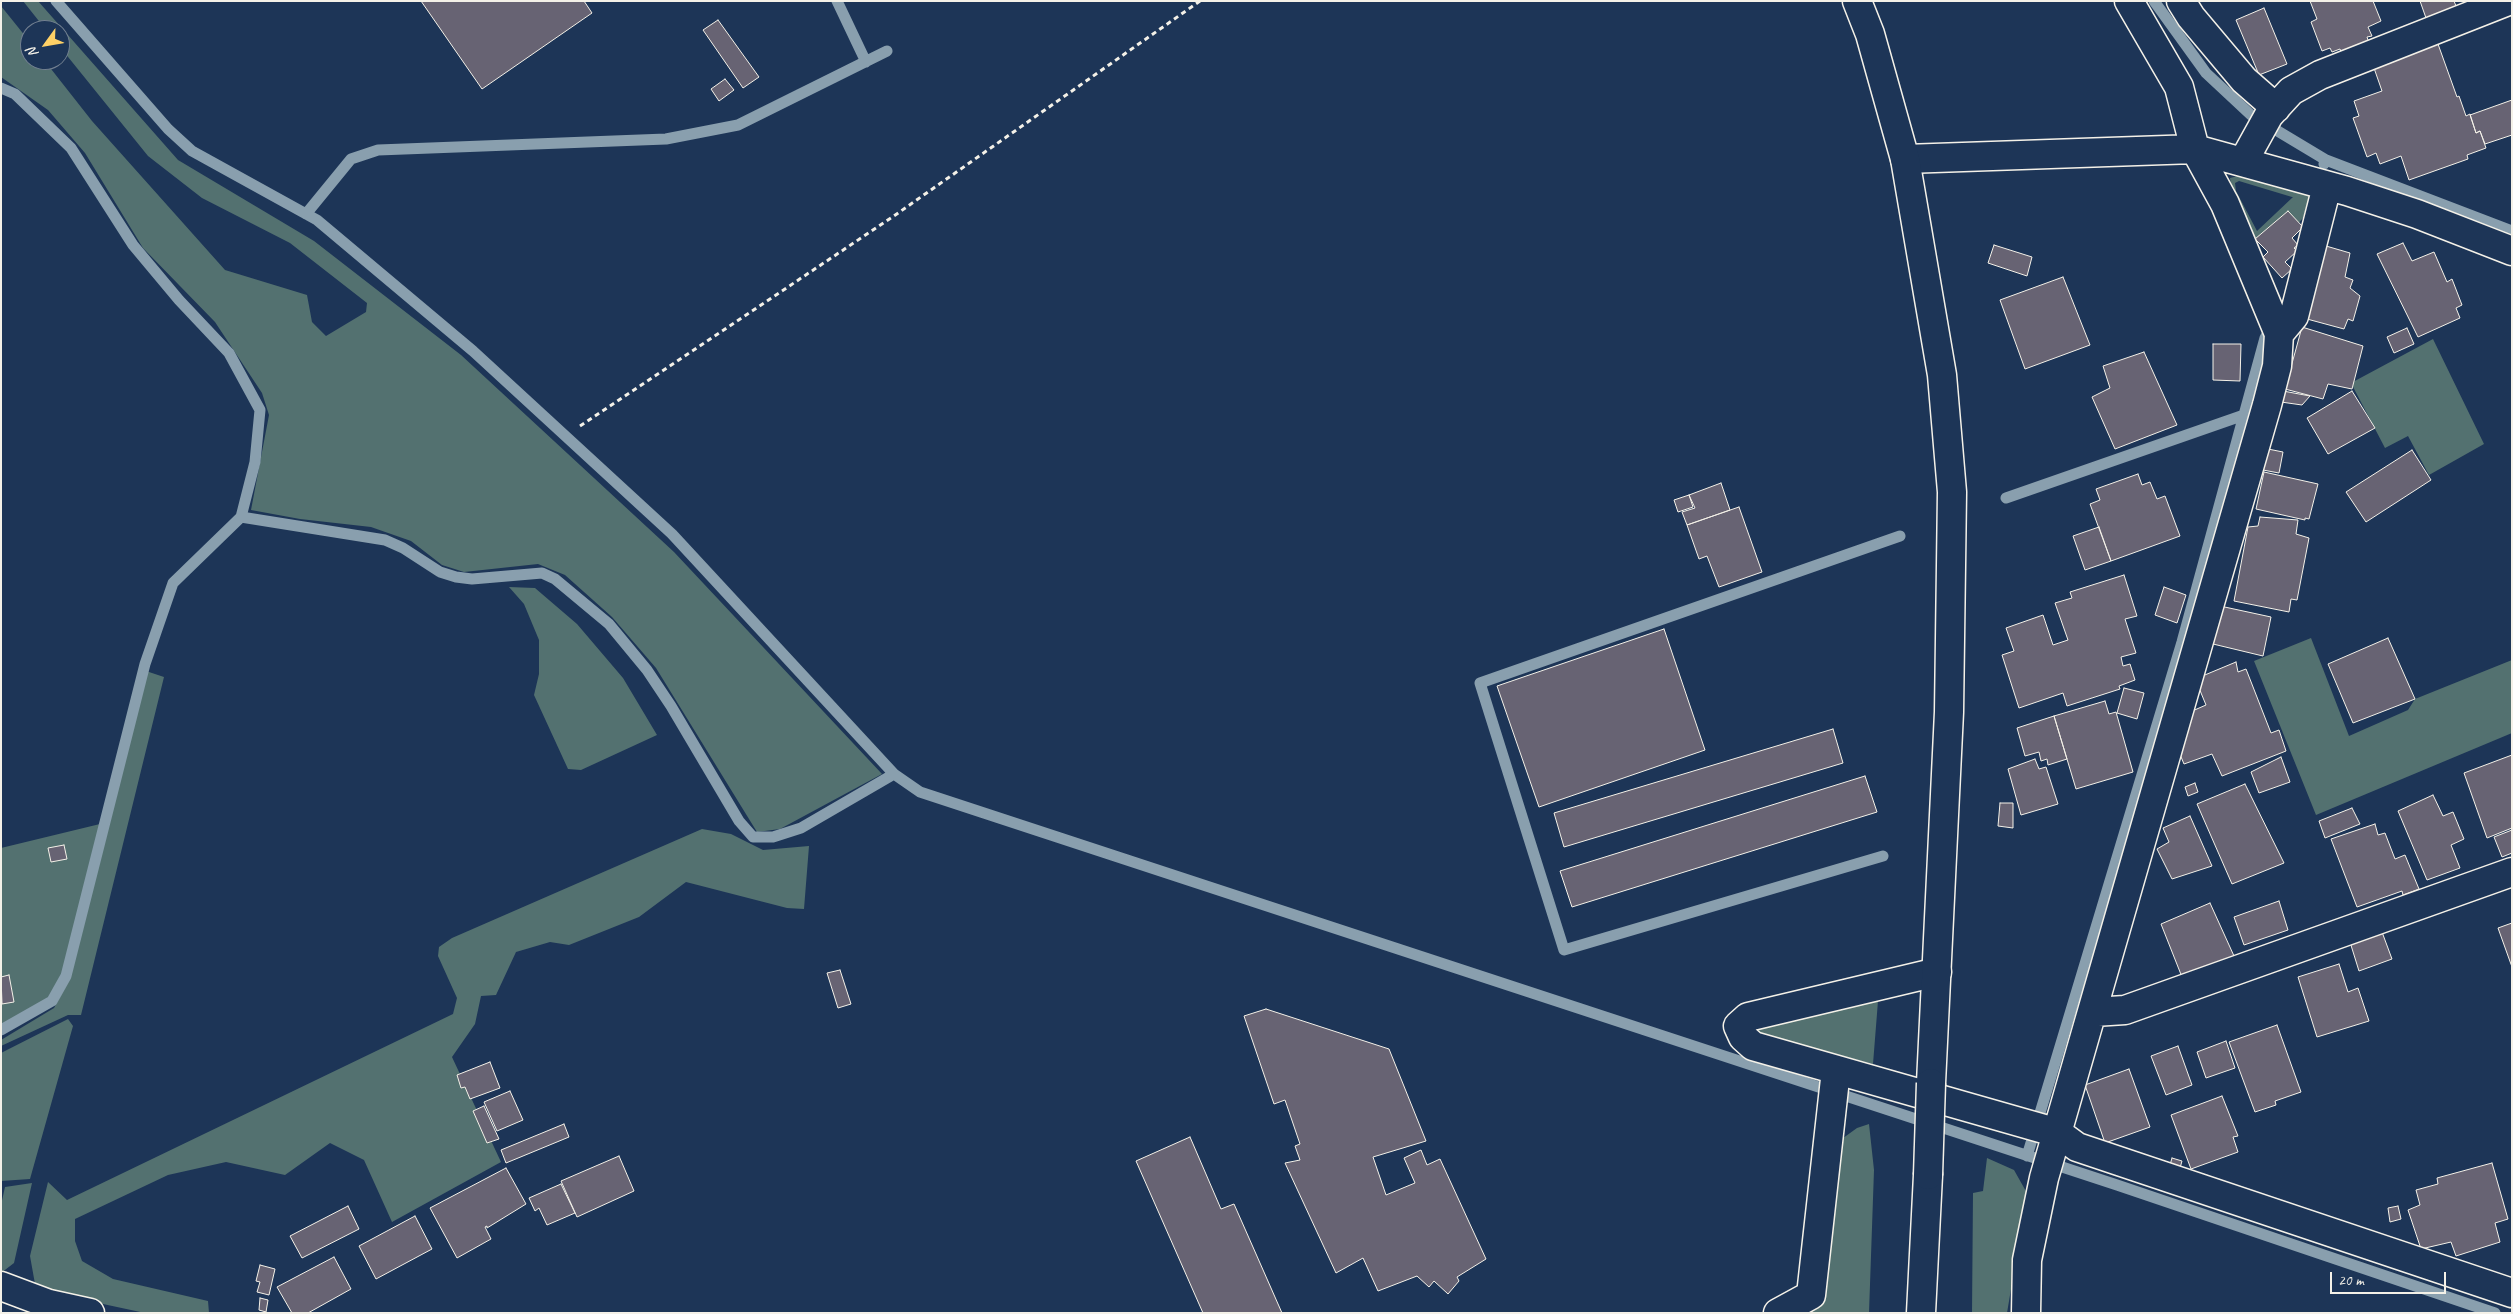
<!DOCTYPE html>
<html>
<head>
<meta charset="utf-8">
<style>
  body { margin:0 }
  #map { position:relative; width:2513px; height:1314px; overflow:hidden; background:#1d3557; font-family:Caveat,sans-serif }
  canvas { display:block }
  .frame { position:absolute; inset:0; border:2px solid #f4f1e8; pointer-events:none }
  .north { position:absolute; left:20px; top:20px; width:50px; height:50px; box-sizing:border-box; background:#1d3557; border:1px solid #738091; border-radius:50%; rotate:238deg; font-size:14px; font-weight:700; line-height:20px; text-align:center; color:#f4f1e8 }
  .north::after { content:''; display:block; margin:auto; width:18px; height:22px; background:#ffd166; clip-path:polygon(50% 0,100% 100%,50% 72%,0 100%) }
  .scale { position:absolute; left:2330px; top:1272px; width:116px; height:22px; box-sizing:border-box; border:2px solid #f4f1e8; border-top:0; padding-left:6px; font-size:15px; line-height:18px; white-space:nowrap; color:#f4f1e8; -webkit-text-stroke:4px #1d3557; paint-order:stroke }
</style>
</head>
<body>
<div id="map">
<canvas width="2513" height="1314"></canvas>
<div class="frame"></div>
<div class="north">N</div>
<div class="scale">20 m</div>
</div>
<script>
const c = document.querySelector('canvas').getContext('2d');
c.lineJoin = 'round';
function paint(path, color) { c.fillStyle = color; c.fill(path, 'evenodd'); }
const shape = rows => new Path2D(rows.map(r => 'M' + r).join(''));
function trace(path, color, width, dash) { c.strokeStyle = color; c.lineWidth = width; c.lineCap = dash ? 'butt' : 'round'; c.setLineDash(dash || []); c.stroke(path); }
paint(shape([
  [23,1,38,1,178,160,314,241,461,355,674,552,882,774,780,829,757,832,656,668,612,617,565,575,538,564,464,572,442,565,411,541,371,527,300,519,251,510,269,415,262,393,215,322,143,248,85,153,48,110,1,77,1,6,30,42,30,60,44,60,92,121,225,270,307,295,312,322,326,336,366,312,367,303,290,243,202,198,148,156,60,47,60,30,46,30],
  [2238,176,2310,195,2303,218,2296,226,2287,215,2256,241,2231,187,2230,178],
  [2239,181,2292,197,2293,197,2257,231,2236,191,2235,183],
  [2433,339,2484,444,2429,475,2408,436,2385,448,2351,383],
  [509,587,535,588,577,624,623,678,657,735,581,770,568,769,534,695,539,674,539,640,524,604],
  [2311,638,2349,736,2408,710,2415,699,2512,660,2512,733,2316,815,2254,661],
  [146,671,164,677,81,1015,68,1015,1,1046,1,1040,54,1008,70,978],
  [100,824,62,973,48,1000,1,1027,1,848],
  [702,829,731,834,763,850,809,846,804,909,787,908,686,882,639,917,569,945,550,942,516,952,496,995,481,996,475,1024,452,1057,501,1162,392,1222,364,1160,330,1143,285,1175,226,1162,168,1175,75,1219,75,1241,82,1261,113,1279,208,1301,209,1313,145,1313,61,1295,35,1284,30,1256,48,1182,67,1200,453,1014,457,998,438,956,439,947,452,938],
  [1878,1001,1873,1064,1756,1033,1756,1028],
  [68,1019,73,1026,30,1179,1,1181,1,1053],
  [1869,1124,1874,1170,1869,1313,1808,1313,1815,1309,1839,1141,1857,1128],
  [1987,1158,2014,1170,2027,1193,2007,1313,1972,1313,1973,1193,1983,1191],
  [32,1183,14,1263,1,1273,1,1205,5,1187]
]), '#537170');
trace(shape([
  [56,1,168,129,192,151,317,220,473,351,672,534,894,774,920,792,2117,1185,2495,1313],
  [837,1,866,62],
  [2154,1,2206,73,2251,115,2326,160],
  [1,88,15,94,71,148,133,245,179,300,229,353,260,410,255,462,241,517],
  [2324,164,2326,160,2512,231],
  [306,214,351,159,378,150,666,139,738,125,887,51],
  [2006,498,2244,415],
  [1883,856,1564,950,1480,683,1900,536],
  [1,1030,52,1001,66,976,145,664,173,583,241,517,385,540,403,548,440,572,456,577,472,579,542,573,555,579,609,624,647,670,671,706,739,821,753,837,773,837,801,828,894,774],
  [2027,1156,2182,642,2265,338,2272,326]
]), '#899fae', 11);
const building = shape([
  [421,1,584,1,592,13,482,89,421,1],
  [2310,1,2373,1,2381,21,2368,27,2372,36,2367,37,2370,46,2343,57,2340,49,2332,52,2330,48,2322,51,2311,22,2317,19,2310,1],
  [2420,1,2454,1,2456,6,2426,18,2420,1],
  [2264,8,2287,64,2259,75,2236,20,2264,8],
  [718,20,759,77,743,88,703,30,718,20],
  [2438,44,2457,97,2459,96,2466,116,2470,114,2476,133,2480,131,2486,148,2467,155,2468,159,2409,180,2401,156,2380,164,2376,153,2367,157,2353,118,2359,116,2354,101,2382,91,2374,68,2438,44],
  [725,79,734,90,719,101,711,89,725,79],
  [2512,100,2512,135,2485,144,2480,131,2476,133,2470,115,2512,100],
  [2288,211,2303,227,2292,238,2298,245,2294,248,2297,251,2285,262,2292,269,2282,278,2263,257,2268,252,2255,239,2288,211],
  [2403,243,2412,261,2434,252,2447,282,2452,279,2462,305,2456,308,2460,318,2418,337,2377,254,2403,243],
  [1994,245,2032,257,2027,276,1988,263,1994,245],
  [2326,246,2350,253,2345,277,2353,280,2350,288,2360,296,2353,321,2348,319,2344,329,2307,319,2326,246],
  [2063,277,2090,345,2025,369,2000,300,2063,277],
  [2302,327,2363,346,2352,389,2328,384,2323,399,2285,389,2302,327],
  [2407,328,2414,344,2394,353,2387,337,2407,328],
  [2213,344,2241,344,2240,381,2213,380,2213,344],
  [2144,352,2177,425,2115,449,2092,397,2110,388,2103,366,2144,352],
  [2283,391,2310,396,2302,405,2281,402,2283,391],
  [2352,391,2375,428,2328,454,2307,418,2352,391],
  [2268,449,2283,452,2279,473,2263,470,2268,449],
  [2412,450,2431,480,2366,522,2346,492,2412,450],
  [2264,472,2318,484,2309,519,2305,518,2305,520,2256,509,2264,472],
  [2138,474,2142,485,2150,482,2157,499,2165,496,2180,536,2111,561,2090,504,2100,500,2096,489,2138,474],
  [1721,483,1730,510,1687,525,1682,512,1695,508,1689,495,1721,483],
  [1689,495,1693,507,1678,512,1674,500,1689,495],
  [1739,507,1762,572,1719,587,1707,556,1699,559,1687,525,1739,507],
  [2260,517,2298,520,2296,534,2309,538,2297,600,2291,599,2289,612,2234,601,2248,527,2258,526,2260,517],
  [2099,527,2111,561,2085,570,2073,536,2099,527],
  [2124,575,2137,616,2125,619,2136,653,2121,657,2123,666,2130,664,2135,680,2119,686,2120,689,2067,706,2063,693,2019,708,2002,655,2014,651,2006,628,2043,615,2053,645,2068,640,2055,603,2072,598,2070,592,2124,575],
  [2164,587,2186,595,2177,623,2155,615,2164,587],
  [2220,606,2271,617,2263,656,2213,644,2220,606],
  [1664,629,1705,750,1539,807,1497,686,1664,629],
  [2388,638,2415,699,2353,723,2328,664,2388,638],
  [2236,662,2238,672,2246,669,2271,733,2279,730,2286,751,2222,776,2212,754,2184,764,2179,752,2190,712,2206,705,2199,688,2201,684,2200,677,2236,662],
  [2124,688,2144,693,2137,719,2117,713,2124,688],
  [2105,701,2109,714,2116,712,2133,772,2076,789,2054,716,2105,701],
  [2054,716,2067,759,2048,765,2047,759,2041,761,2039,752,2025,756,2017,728,2054,716],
  [1833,729,1843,763,1564,847,1554,813,1833,729],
  [2512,755,2512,828,2487,838,2464,773,2512,755],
  [2281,757,2290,782,2259,793,2251,772,2281,757],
  [2035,759,2039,769,2046,767,2058,804,2021,815,2008,769,2035,759],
  [1865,776,1877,812,1572,907,1560,871,1865,776],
  [2195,783,2198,792,2188,796,2185,787,2195,783],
  [2245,784,2284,863,2232,884,2197,804,2245,784],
  [2433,795,2443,816,2453,812,2464,839,2451,845,2460,868,2427,880,2398,811,2433,795],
  [2000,803,2013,803,2013,828,1998,826,2000,803],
  [2352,808,2360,824,2325,838,2319,821,2352,808],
  [2190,816,2212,866,2172,879,2157,849,2169,842,2163,828,2190,816],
  [2375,824,2378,835,2385,833,2395,859,2405,855,2419,889,2403,895,2402,891,2357,907,2331,839,2375,824],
  [2512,830,2512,853,2502,857,2494,837,2512,830],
  [64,845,67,859,51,862,48,848,64,845],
  [2279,901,2288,930,2244,945,2234,917,2279,901],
  [2210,903,2234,956,2182,977,2161,924,2210,903],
  [2512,923,2512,967,2498,928,2512,923],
  [2382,932,2392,959,2359,971,2350,942,2382,932],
  [2339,964,2348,992,2358,988,2369,1021,2317,1037,2298,977,2339,964],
  [840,970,851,1004,838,1008,827,973,840,970],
  [9,975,14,1002,2,1004,1,977,9,975],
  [1266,1009,1389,1049,1426,1141,1373,1157,1386,1195,1415,1183,1404,1158,1421,1150,1427,1165,1440,1159,1486,1259,1457,1277,1459,1281,1448,1294,1434,1281,1429,1287,1417,1276,1378,1291,1363,1258,1336,1273,1285,1163,1300,1160,1295,1146,1300,1144,1285,1100,1274,1104,1244,1016,1266,1009],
  [2277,1025,2301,1092,2275,1101,2276,1105,2255,1112,2229,1042,2277,1025],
  [2226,1041,2235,1068,2206,1078,2197,1052,2226,1041],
  [2178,1046,2192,1085,2166,1095,2151,1056,2178,1046],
  [490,1062,500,1088,470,1099,465,1087,461,1088,457,1075,490,1062],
  [2129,1069,2150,1127,2105,1143,2085,1085,2129,1069],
  [510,1091,523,1120,497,1131,484,1102,510,1091],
  [2222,1096,2238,1136,2233,1137,2238,1152,2191,1169,2171,1115,2222,1096],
  [484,1106,499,1139,487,1143,473,1111,484,1106],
  [564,1124,569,1137,506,1163,501,1150,564,1124],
  [1190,1137,1221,1209,1234,1204,1282,1313,1203,1313,1136,1161,1190,1137],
  [619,1156,634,1191,577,1217,561,1181,619,1156],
  [2172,1158,2182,1161,2180,1168,2170,1165,2172,1158],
  [2492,1163,2508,1219,2495,1223,2500,1242,2456,1256,2451,1242,2421,1249,2408,1210,2420,1205,2416,1190,2438,1184,2437,1178,2492,1163],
  [506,1168,526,1204,487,1228,487,1226,485,1227,491,1239,457,1258,430,1208,506,1168],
  [561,1184,575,1213,547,1225,539,1208,535,1211,529,1198,561,1184],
  [348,1206,359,1229,302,1258,290,1236,348,1206],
  [2398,1206,2401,1219,2390,1222,2388,1208,2398,1206],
  [415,1216,432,1249,376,1279,359,1246,415,1216],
  [334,1257,351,1289,308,1313,292,1313,277,1287,334,1257],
  [260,1265,275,1269,269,1295,257,1292,260,1282,256,1281,260,1265],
  [260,1298,268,1300,266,1312,259,1310,260,1298]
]);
paint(building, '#676373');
trace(building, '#f4f1e8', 1);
const street = shape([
  [2181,1,2191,17,2244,80,2276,108],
  [1905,159,2195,149,2347,191,2417,214,2512,251],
  [2243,162,2269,115,2291,91,2320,75,2508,1],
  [2279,334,2294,316,2327,186],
  [1937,972,1748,1017,1738,1026,1743,1037,1753,1046,2058,1133,2077,1147,2512,1293],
  [2094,1012,2125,1010,2512,872],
  [1,1286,49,1304,90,1313],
  [1778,1313,1811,1295,1836,1070],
  [2026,1313,2027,1260,2044,1178,2267,405,2277,366,2279,334,2225,204,2195,149,2179,87,2129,1]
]);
const secondary = shape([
  [1857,1,1870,34,1905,159,1942,375,1952,492,1949,712,1931,1083],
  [1921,1313,1928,1175]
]);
trace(street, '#f4f1e8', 31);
trace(secondary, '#f4f1e8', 31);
trace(shape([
  [580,426,891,218,1200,1]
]), '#f4f1e8', 3, [5, 4]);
trace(street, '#1d3557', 28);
trace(secondary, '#1d3557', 28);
const secondaryBridge = shape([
  [1928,1175,1931,1083]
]);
trace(secondaryBridge, '#f4f1e8', 31, []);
trace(secondaryBridge, '#1d3557', 28);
</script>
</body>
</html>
